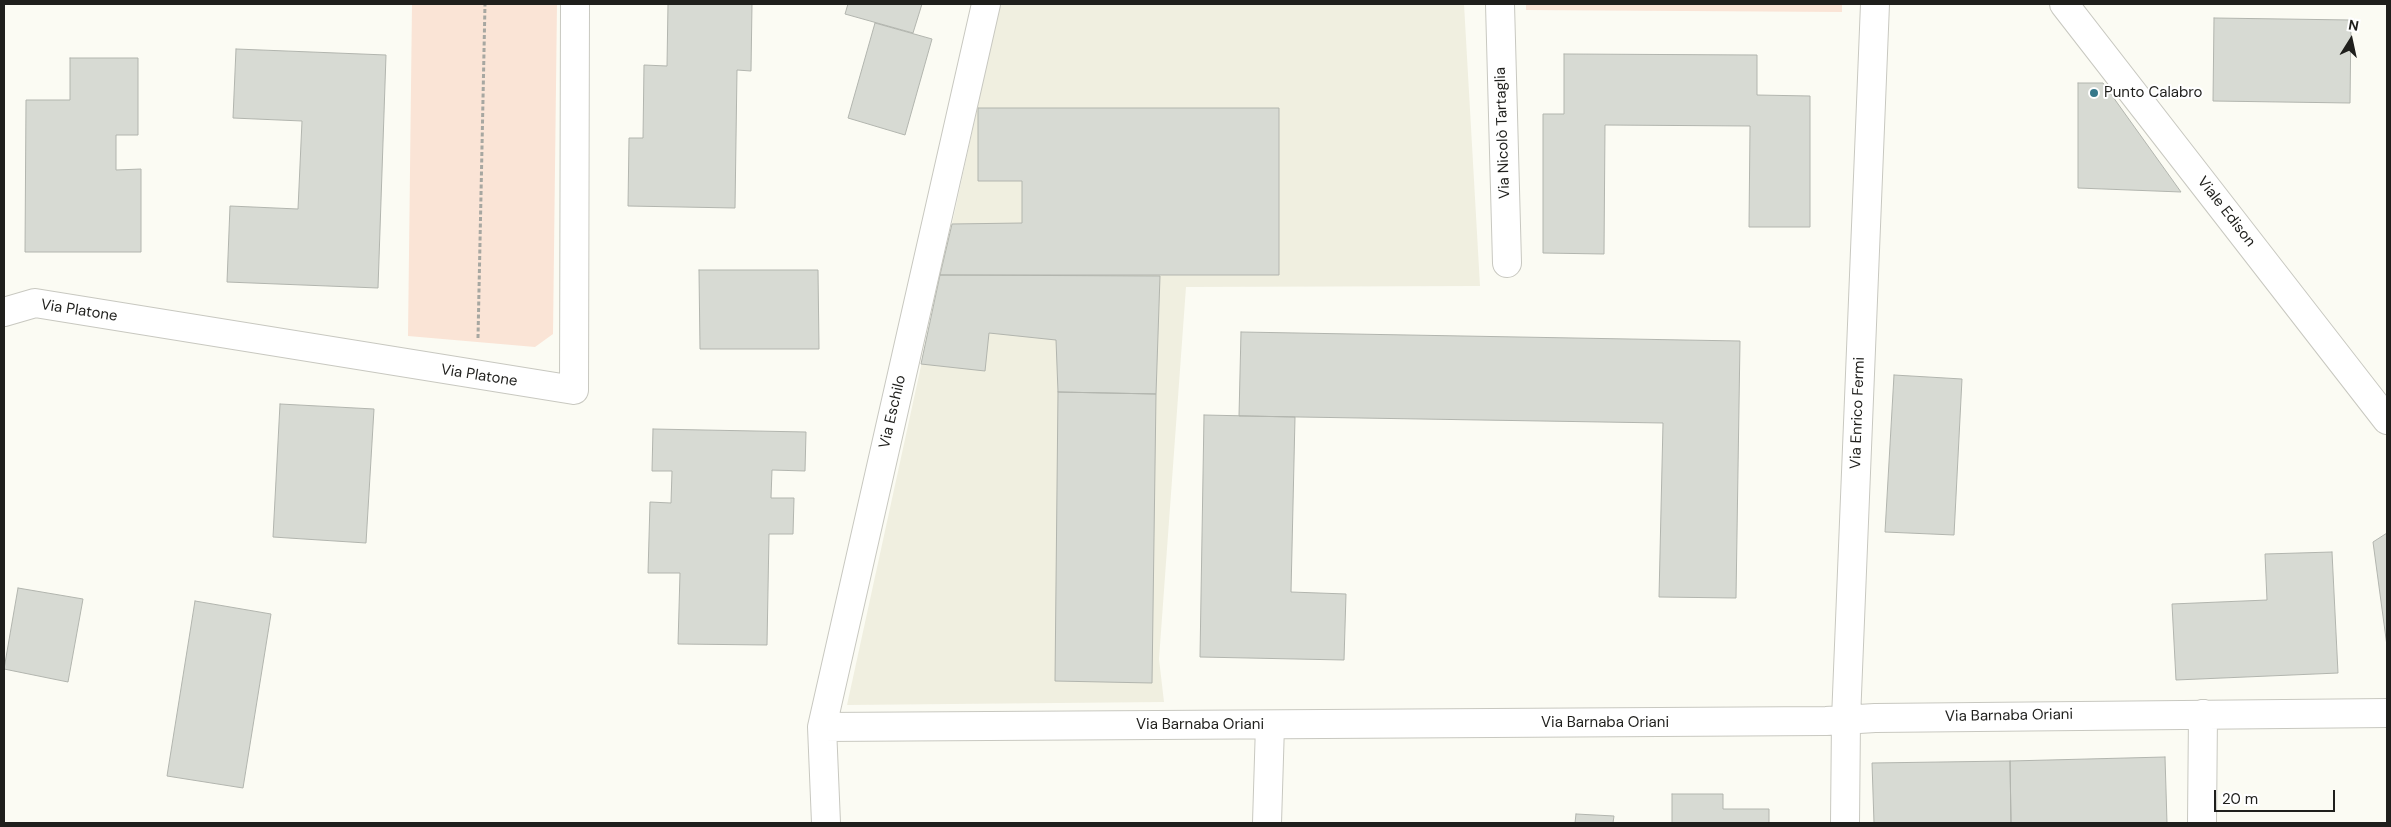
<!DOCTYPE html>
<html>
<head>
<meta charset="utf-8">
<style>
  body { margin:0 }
  #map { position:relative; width:2391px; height:827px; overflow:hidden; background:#fbfbf3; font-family:"DM Sans",sans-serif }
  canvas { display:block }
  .frame { position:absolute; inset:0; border:5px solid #1f1f1c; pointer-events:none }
  .north { position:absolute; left:2326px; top:15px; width:50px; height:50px; -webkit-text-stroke:4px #fff; paint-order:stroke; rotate:10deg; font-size:14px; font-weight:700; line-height:20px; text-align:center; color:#1f1f1c }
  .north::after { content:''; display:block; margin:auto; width:18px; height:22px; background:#1f1f1c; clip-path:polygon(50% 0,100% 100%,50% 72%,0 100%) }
  .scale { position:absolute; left:2214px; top:790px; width:121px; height:22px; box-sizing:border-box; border:2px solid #1f1f1c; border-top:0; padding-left:6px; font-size:15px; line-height:18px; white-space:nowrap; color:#1f1f1c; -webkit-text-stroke:4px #fff; paint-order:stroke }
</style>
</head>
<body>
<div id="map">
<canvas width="2391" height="827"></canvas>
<div class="frame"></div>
<div class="north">N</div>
<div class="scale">20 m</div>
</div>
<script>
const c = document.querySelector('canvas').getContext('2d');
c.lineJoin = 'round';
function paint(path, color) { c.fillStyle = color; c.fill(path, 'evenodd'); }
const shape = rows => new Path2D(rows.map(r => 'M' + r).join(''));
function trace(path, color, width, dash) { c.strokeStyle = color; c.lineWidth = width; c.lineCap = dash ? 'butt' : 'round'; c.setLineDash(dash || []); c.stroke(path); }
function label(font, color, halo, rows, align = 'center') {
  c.font = font + ' "DM Sans",sans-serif'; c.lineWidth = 4; c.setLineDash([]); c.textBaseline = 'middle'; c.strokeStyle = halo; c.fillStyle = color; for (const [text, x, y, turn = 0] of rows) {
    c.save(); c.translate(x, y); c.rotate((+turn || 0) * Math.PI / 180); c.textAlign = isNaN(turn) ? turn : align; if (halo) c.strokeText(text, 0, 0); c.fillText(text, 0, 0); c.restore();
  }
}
paint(shape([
  [1000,4,1464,4,1480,286,1186,287,1159,659,1164,702,847,705]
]), '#f0efe0');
paint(shape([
  [412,4,557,4,553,334,535,347,408,336],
  [1526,4,1842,4,1842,12,1526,10]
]), '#fae4d6');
const building = shape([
  [668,4,752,4,751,71,737,70,735,208,628,206,629,138,643,138,644,65,667,66,668,4],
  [848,4,922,4,913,33,845,14,848,4],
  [2214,18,2351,20,2350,103,2213,101,2214,18],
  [875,23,932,39,905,135,848,118,875,23],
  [236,49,386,55,378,288,227,282,230,206,298,209,302,121,233,118,236,49],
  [1564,54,1757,55,1757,95,1810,96,1810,227,1749,227,1750,126,1605,125,1604,254,1543,253,1543,114,1564,114,1564,54],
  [70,58,138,58,138,135,116,135,116,170,141,169,141,252,25,252,26,100,70,100,70,58],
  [2078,83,2103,83,2181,192,2078,188,2078,83],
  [978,108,1279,108,1279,275,940,275,952,224,1022,223,1022,181,978,181,978,108],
  [699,270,818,270,819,349,700,349,699,270],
  [940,275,1160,276,1156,394,1058,392,1056,340,989,333,985,371,921,364,940,275],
  [1241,332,1740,341,1736,598,1659,597,1663,423,1239,416,1241,332],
  [1894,375,1962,379,1954,535,1885,532,1894,375],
  [1058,392,1156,394,1152,683,1055,681,1058,392],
  [280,404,374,409,366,543,273,537,280,404],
  [1204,415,1295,417,1291,592,1346,594,1344,660,1200,657,1204,415],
  [653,429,806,432,805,471,772,470,771,498,794,498,793,534,769,534,767,645,678,644,680,573,648,573,650,502,671,503,672,471,652,471,653,429],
  [2387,533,2387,646,2373,542,2387,533],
  [2332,552,2338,673,2176,680,2172,604,2267,600,2265,554,2332,552],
  [18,588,83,599,68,682,4,669,18,588],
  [195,601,271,614,243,788,167,776,195,601],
  [2165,757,2167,823,2011,823,2010,761,2165,757],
  [2010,761,2011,823,1874,823,1872,763,2010,761],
  [1672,794,1723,794,1723,809,1769,809,1769,823,1672,823,1672,794],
  [1576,814,1614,816,1613,823,1575,823,1576,814]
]);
paint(building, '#d7dad3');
trace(building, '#b2b5ae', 1);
const street = shape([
  [1500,4,1507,263],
  [2064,4,2387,420],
  [4,312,35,303,574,390,575,4],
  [822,727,1826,721,1875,718,2387,713],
  [826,823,822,727,986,4],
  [1267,823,1270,725],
  [1845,823,1846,719,1875,4],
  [2202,823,2203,714]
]);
trace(street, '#c8c8c0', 30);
trace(shape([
  [478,338,485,4]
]), '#a7a7a1', 3, [4, 2.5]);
trace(street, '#fff', 28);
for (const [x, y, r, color] of [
  [2094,93,5,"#36788a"]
]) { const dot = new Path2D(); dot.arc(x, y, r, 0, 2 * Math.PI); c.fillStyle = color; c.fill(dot); trace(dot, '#fff', 2); }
label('15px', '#1f1f1c', '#fff', [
  ["Punto Calabro",2104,93]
], 'left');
label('15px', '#1f1f1c', '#fff', [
  ["Via Nicolò Tartaglia",1503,133,-92],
  ["Viale Edison",2226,212,52],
  ["Via Platone",79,311,9],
  ["Via Platone",479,376,9],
  ["Via Eschilo",893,412,-77],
  ["Via Enrico Fermi",1858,413,-88],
  ["Via Barnaba Oriani",2009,716,-1],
  ["Via Barnaba Oriani",1605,723],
  ["Via Barnaba Oriani",1200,725]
]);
</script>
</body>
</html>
